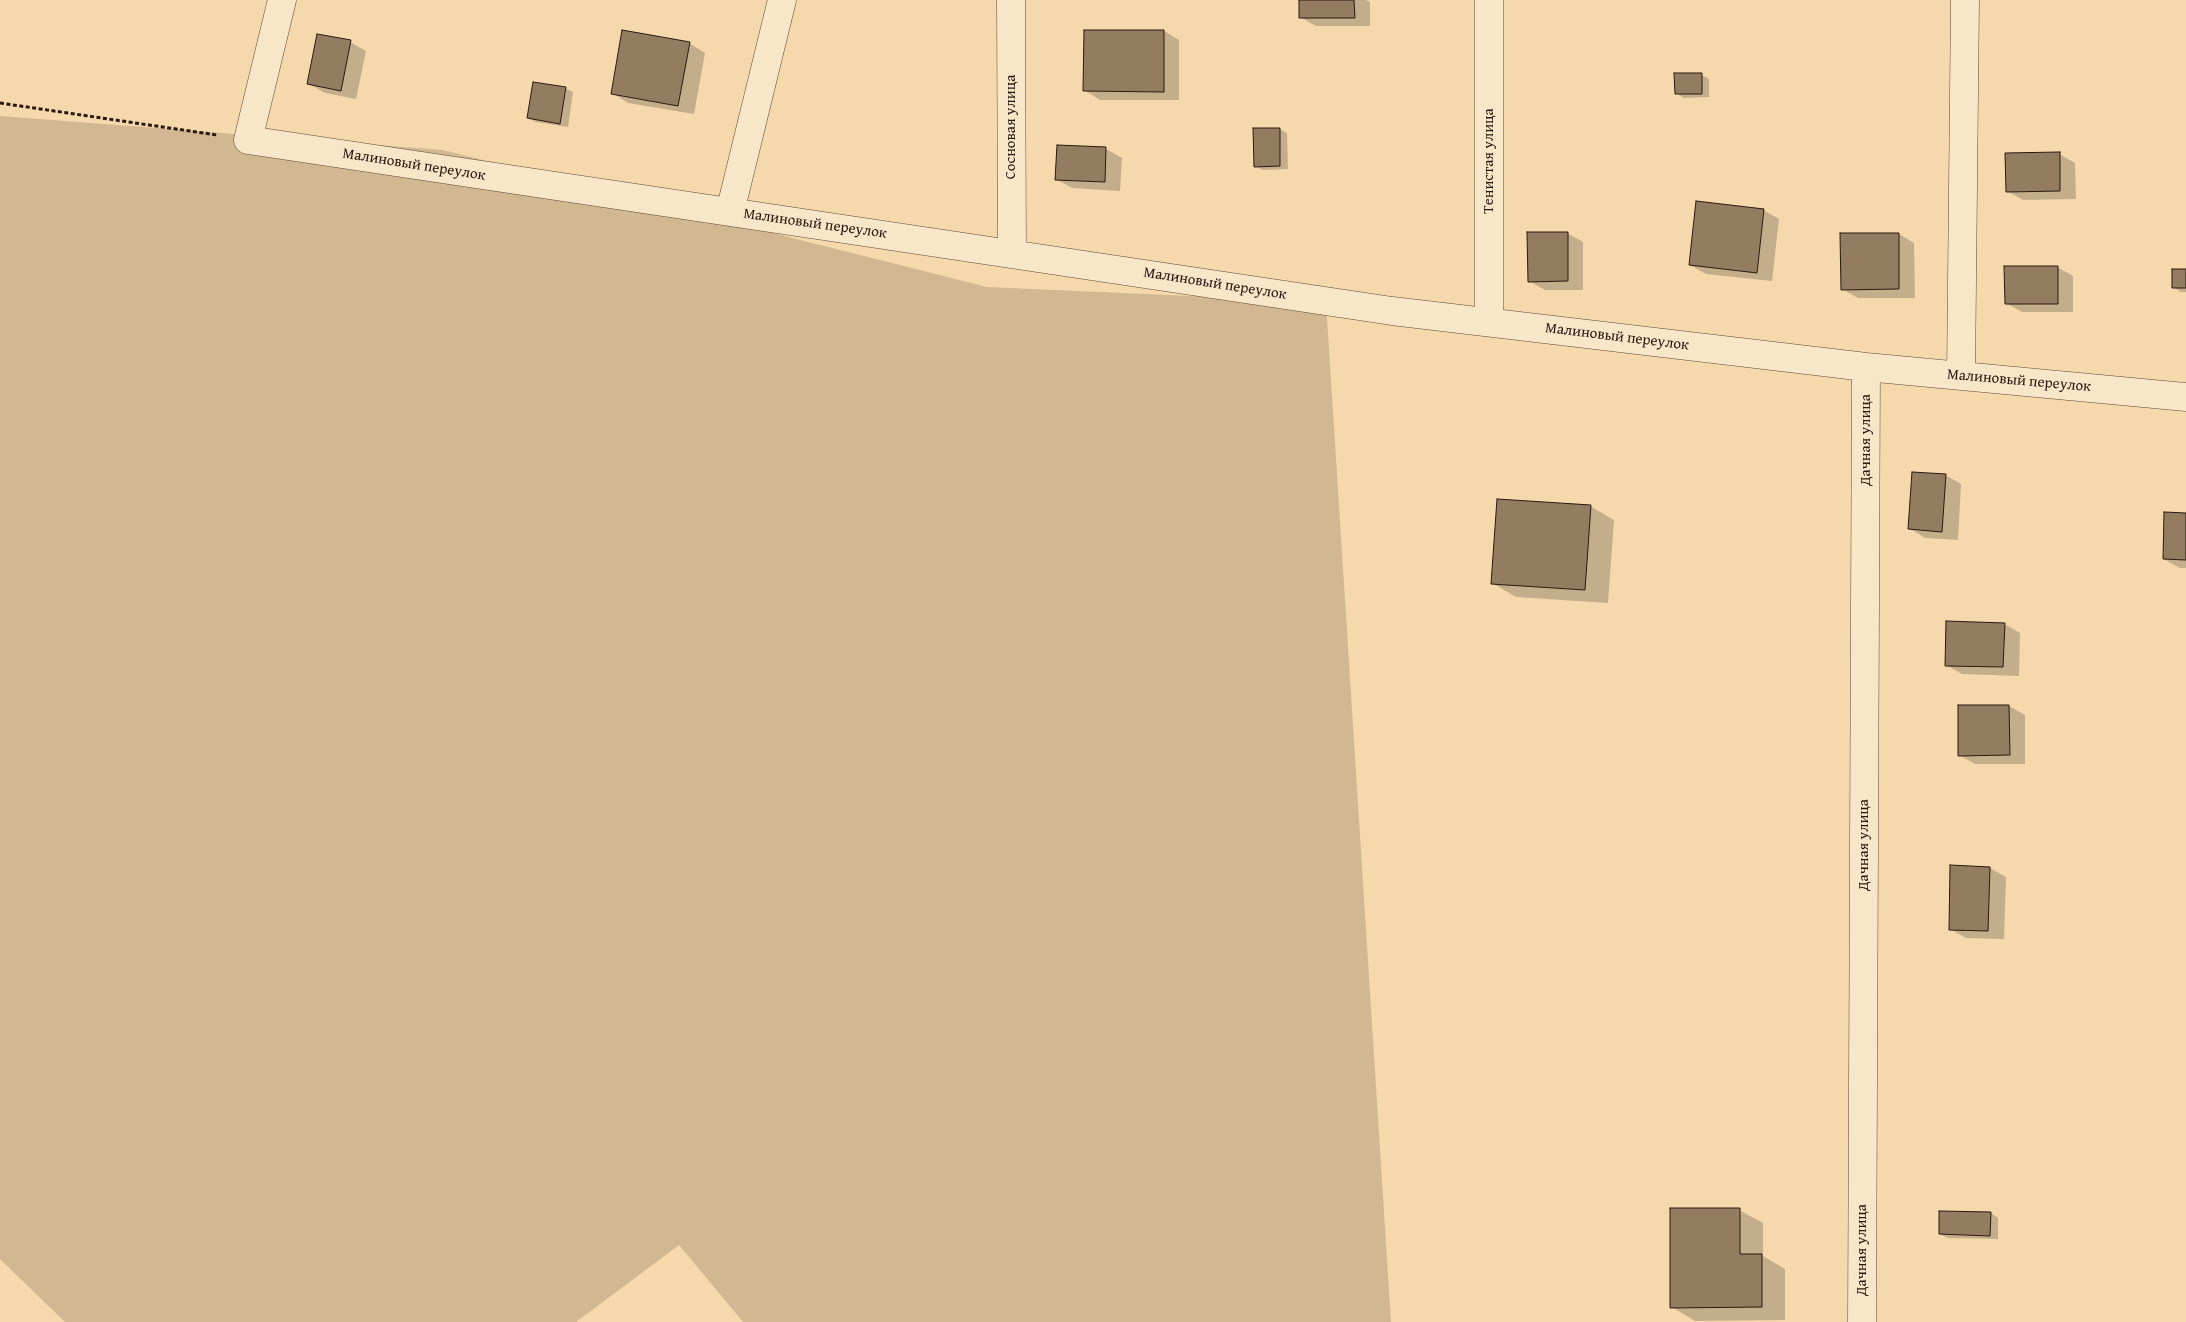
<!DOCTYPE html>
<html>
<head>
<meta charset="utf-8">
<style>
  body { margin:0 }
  canvas { display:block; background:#f5d8ac }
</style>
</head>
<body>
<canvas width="2186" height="1322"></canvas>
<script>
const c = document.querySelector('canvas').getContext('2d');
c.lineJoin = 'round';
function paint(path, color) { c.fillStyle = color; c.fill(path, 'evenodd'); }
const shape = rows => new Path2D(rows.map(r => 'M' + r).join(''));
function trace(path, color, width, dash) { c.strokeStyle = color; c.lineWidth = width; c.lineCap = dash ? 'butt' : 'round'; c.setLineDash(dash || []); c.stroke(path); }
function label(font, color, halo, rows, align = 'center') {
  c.font = font + ' "Gentium Book Plus",serif'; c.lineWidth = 5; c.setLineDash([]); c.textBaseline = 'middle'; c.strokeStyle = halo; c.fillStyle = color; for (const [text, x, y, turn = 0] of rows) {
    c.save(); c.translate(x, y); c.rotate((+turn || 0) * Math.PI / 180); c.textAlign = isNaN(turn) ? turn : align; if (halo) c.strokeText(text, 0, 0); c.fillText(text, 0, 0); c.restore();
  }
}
paint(shape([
  [0,116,443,150,987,287,1326,302,1391,1322,743,1322,679,1245,576,1322,65,1322,0,1259]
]), '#d2b891');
paint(shape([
  [1300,0,1366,0,1370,2,1370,26,1316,26,1300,17],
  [1164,31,1179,40,1179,100,1100,100,1084,90],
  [350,42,366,51,356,99,325,93,309,84],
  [689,43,705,53,694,114,628,103,612,93],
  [1702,75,1709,79,1709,97,1684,98,1676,93],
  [565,88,573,92,568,127,536,122,528,118],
  [1279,129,1287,133,1288,169,1263,170,1255,166],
  [1058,146,1106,149,1122,158,1120,191,1072,188,1056,179],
  [2059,154,2075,163,2076,199,2023,200,2007,191],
  [1763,210,1779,219,1772,281,1706,274,1690,265],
  [1567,233,1583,242,1583,290,1545,290,1529,281],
  [1899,234,1914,243,1915,298,1858,298,1842,289],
  [2057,267,2073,276,2073,312,2022,312,2006,303],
  [2186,270,2186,292,2181,292,2173,287],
  [1945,475,1961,484,1958,540,1925,538,1909,528],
  [1590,506,1614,520,1608,603,1516,597,1492,583],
  [2186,514,2186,568,2180,568,2164,559],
  [2004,624,2020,633,2019,676,1962,674,1946,665],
  [1959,706,2009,706,2025,715,2025,764,1975,764,1959,755],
  [1990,868,2006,877,2004,939,1966,938,1950,929],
  [1739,1210,1763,1223,1763,1256,1785,1269,1785,1320,1695,1321,1672,1307],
  [1991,1213,1998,1218,1998,1239,1948,1238,1940,1234]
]), '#0003');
const building = shape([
  [1299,0,1354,0,1355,18,1299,18,1299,0],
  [622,30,690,42,678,106,611,94,622,30],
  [1084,30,1164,30,1164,92,1083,91,1084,30],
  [317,34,351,40,341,91,307,84,317,34],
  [1674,73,1702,73,1702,94,1675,94,1674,73],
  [533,82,566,87,560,124,527,118,533,82],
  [1253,128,1280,128,1280,166,1254,167,1253,128],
  [1057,145,1106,147,1105,182,1055,180,1057,145],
  [2060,152,2060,191,2006,192,2005,153,2060,152],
  [1696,201,1764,209,1757,273,1689,265,1696,201],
  [1527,232,1568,232,1568,281,1528,282,1527,232],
  [1840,233,1899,233,1899,289,1841,290,1840,233],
  [2004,266,2058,266,2058,304,2005,304,2004,266],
  [2172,269,2186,269,2186,288,2172,288,2172,269],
  [1912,472,1946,474,1942,532,1908,529,1912,472],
  [1497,499,1591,505,1585,590,1491,584,1497,499],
  [2164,512,2186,513,2186,560,2163,559,2164,512],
  [1946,621,2005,623,2003,667,1945,666,1946,621],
  [1958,705,2009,705,2010,755,1958,756,1958,705],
  [1950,865,1990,867,1988,931,1949,930,1950,865],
  [1670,1208,1740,1208,1740,1254,1762,1254,1762,1307,1670,1308,1670,1208],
  [1939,1211,1991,1212,1990,1236,1939,1234,1939,1211]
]);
paint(building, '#947c61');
trace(building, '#2a190f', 1);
const street = shape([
  [282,0,248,140,1392,311,1866,367,2186,397],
  [1011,0,1012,254],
  [1489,0,1489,322],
  [730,212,782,0],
  [1961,376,1965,0],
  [1862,1322,1866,367]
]);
trace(street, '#5d4936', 29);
trace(shape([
  [0,103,217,135]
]), '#2a190f', 3, [4, 2.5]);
trace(street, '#f8e6c9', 28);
label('15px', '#2a190f', '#f8e6c9', [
  ["Сосновая улица",1011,127,-90],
  ["Тенистая улица",1489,161,-90],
  ["Малиновый переулок",414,165,9],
  ["Малиновый переулок",815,224,8],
  ["Малиновый переулок",1215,284,9],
  ["Малиновый переулок",1617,337,7],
  ["Малиновый переулок",2019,381,5],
  ["Дачная улица",1866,440,-90],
  ["Дачная улица",1864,845,-90],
  ["Дачная улица",1862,1250,-90]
]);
</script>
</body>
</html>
